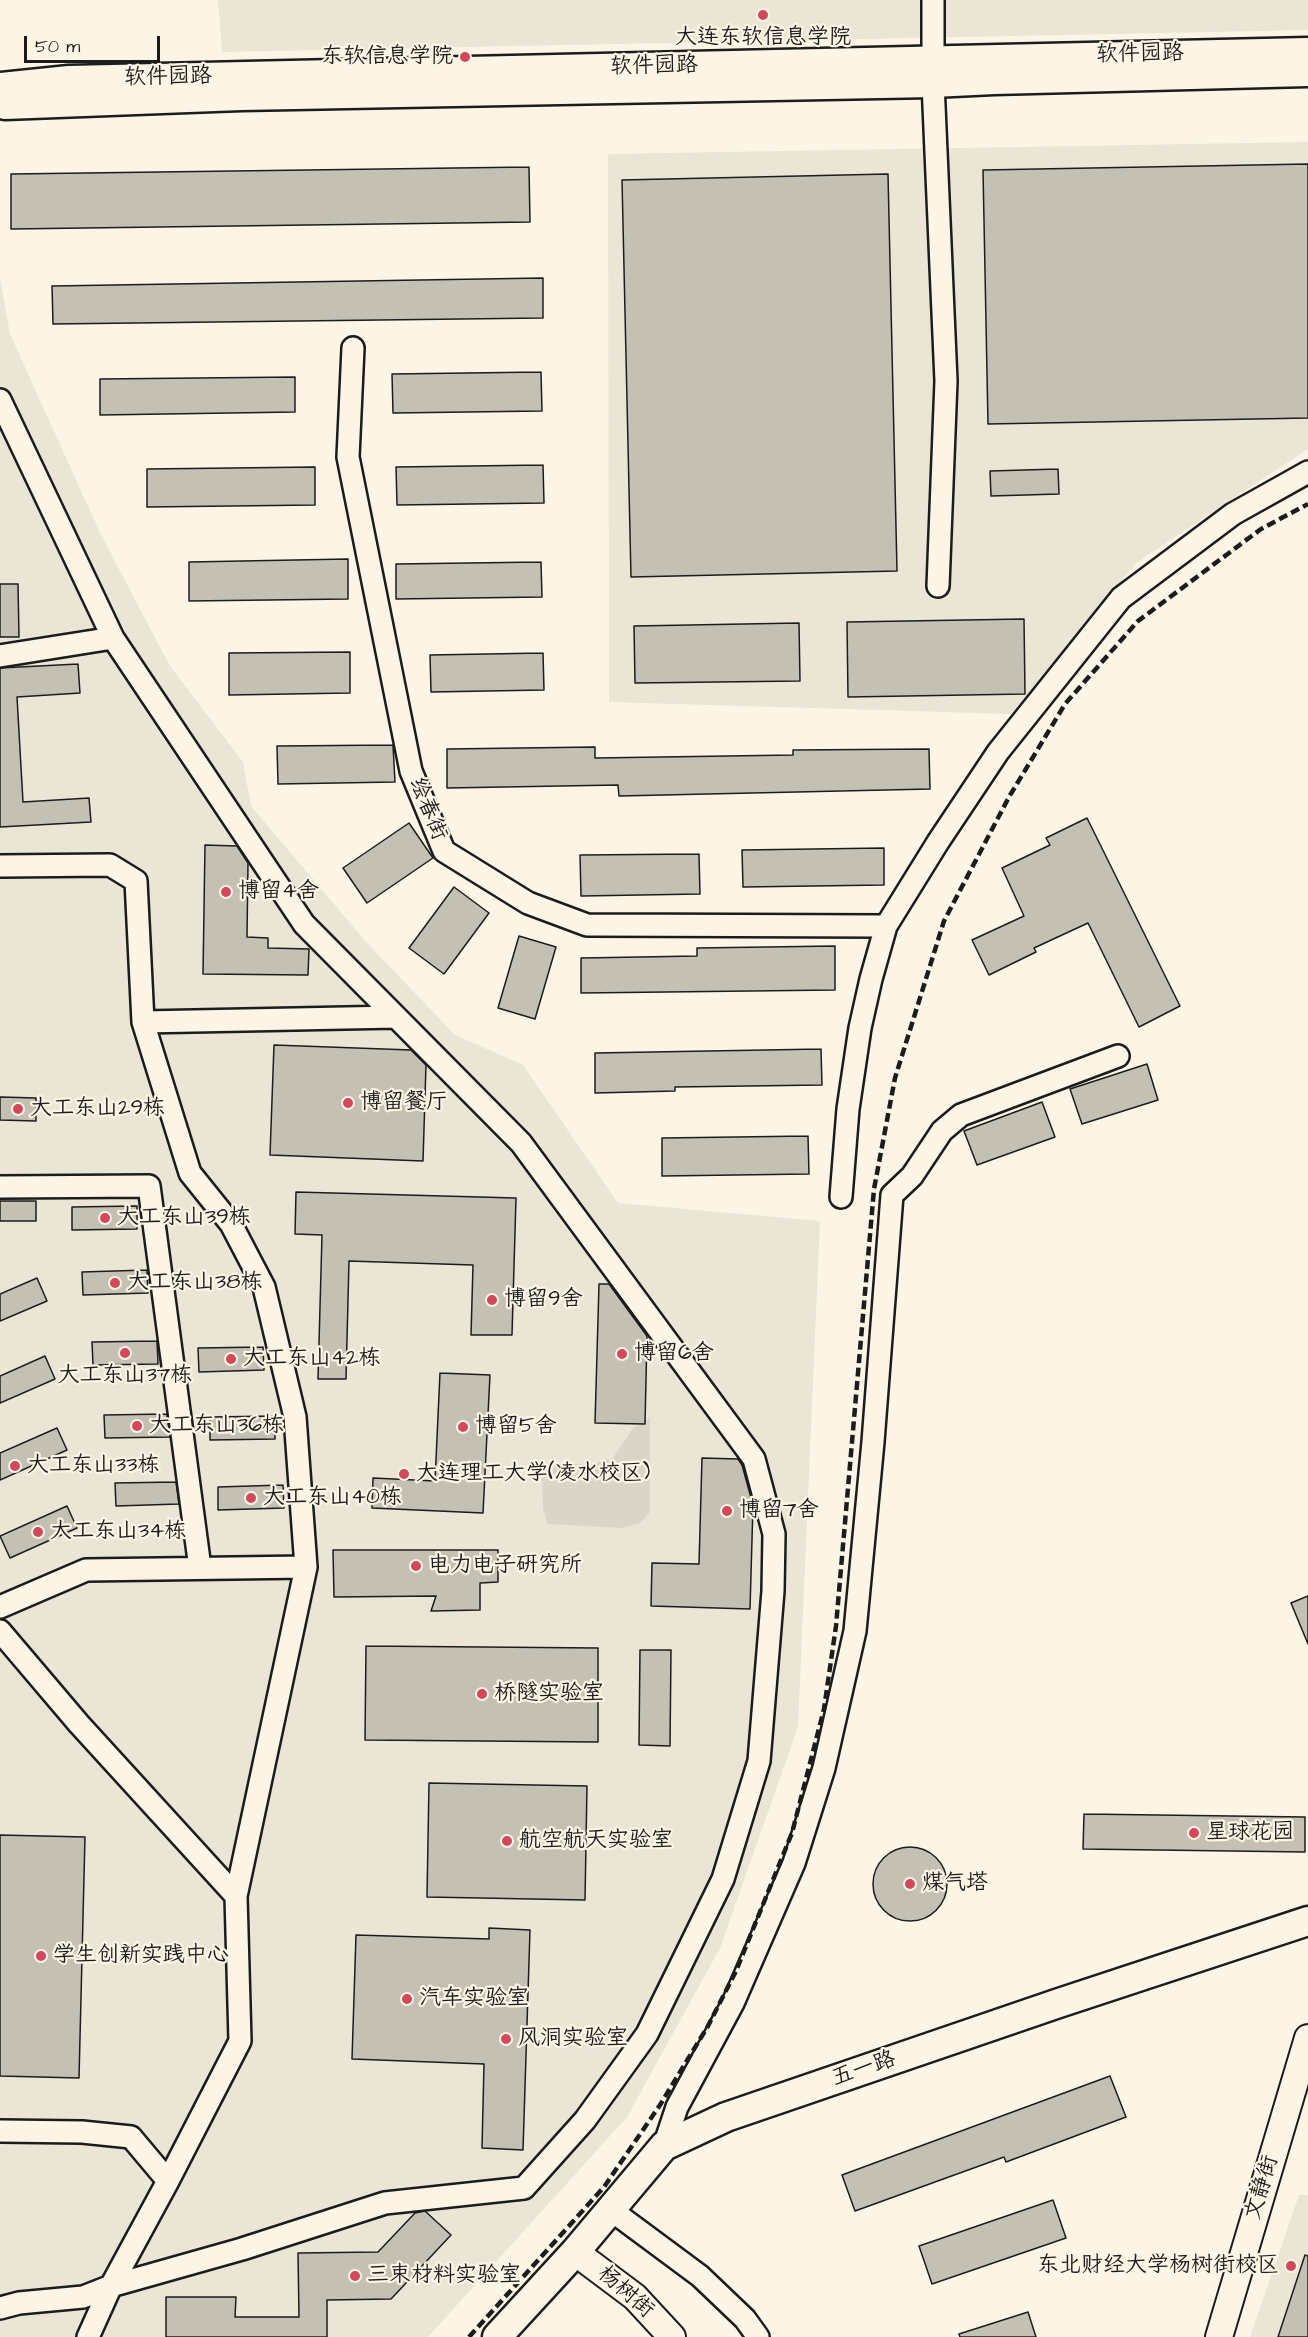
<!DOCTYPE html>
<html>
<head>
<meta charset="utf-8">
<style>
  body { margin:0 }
  #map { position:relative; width:1308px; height:2337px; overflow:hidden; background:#fcf5e5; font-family:"Architects Daughter",sans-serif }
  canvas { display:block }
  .scale { position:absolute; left:24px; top:36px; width:136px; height:27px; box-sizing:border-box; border:3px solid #1c1c1c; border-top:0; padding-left:8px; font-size:18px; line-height:21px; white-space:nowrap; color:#1c1c1c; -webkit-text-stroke:4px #fcf5e5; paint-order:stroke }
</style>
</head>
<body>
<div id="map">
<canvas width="1308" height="2337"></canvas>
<div class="scale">50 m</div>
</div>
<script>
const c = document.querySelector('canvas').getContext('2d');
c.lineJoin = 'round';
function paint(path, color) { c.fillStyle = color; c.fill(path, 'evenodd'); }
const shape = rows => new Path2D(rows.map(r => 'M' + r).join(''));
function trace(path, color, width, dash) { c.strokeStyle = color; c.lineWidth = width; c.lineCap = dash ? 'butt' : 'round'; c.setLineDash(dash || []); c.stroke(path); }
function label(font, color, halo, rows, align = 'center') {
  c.font = font + ' "Architects Daughter","LXGW WenKai TC",sans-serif'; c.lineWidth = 4.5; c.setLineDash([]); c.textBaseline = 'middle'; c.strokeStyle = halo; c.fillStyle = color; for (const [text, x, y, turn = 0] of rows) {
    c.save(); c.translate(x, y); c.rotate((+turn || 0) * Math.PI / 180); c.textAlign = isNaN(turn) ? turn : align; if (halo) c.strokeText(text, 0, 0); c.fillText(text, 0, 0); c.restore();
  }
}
paint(shape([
  [218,0,1308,0,1308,30,222,52],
  [1308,142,1308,449,1136,563,1011,714,609,702,608,154],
  [0,278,10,334,100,533,170,666,243,762,251,806,367,943,455,1035,523,1065,618,1203,820,1221,798,1727,720,1948,627,2117,428,2337,0,2337],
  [1299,2195,1308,2195,1308,2337,1250,2337]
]), '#ebe5d6');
paint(shape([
  [650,1418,650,1512,640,1523,623,1528,548,1524,543,1509,542,1471,544,1464,592,1464,613,1458,633,1428]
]), '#dbd5c8');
const building = shape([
  [1308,164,1308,418,988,424,983,170,1308,164],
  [529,167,530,222,11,229,11,174,529,167],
  [888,174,897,571,631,577,622,180,888,174],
  [543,278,543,318,53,324,52,286,543,278],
  [541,372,542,411,393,413,392,374,541,372],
  [295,377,295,412,100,415,100,379,295,377],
  [543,465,544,503,397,505,396,467,543,465],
  [315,467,315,505,147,507,147,469,315,467],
  [1058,469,1059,494,991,496,990,471,1058,469],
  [348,559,348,599,189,601,189,562,348,559],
  [541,562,542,597,396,599,396,564,541,562],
  [0,584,18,584,19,637,0,637,0,584],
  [1024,619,1025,694,848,697,847,622,1024,619],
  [799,623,800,681,635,683,634,626,799,623],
  [350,652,350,693,229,695,229,653,350,652],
  [543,653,544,690,431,692,430,655,543,653],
  [78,664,80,693,17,697,23,802,89,798,91,822,0,827,0,668,78,664],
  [393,745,395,782,278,784,277,746,393,745],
  [595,747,595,758,793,755,793,750,929,749,930,789,619,796,618,785,447,788,447,749,595,747],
  [1087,818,1180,1006,1139,1027,1088,923,1034,948,1036,952,989,975,972,940,1024,916,1002,868,1050,845,1046,838,1087,818],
  [409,823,433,858,367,903,343,868,409,823],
  [205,845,237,846,248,863,247,937,268,938,268,948,309,949,308,975,203,974,205,845],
  [884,848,884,885,743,887,742,850,884,848],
  [699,854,700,894,581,896,580,855,699,854],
  [454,887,489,913,444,974,409,948,454,887],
  [519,936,556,947,535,1019,498,1008,519,936],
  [835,946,835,990,581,993,581,958,697,956,697,948,835,946],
  [274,1045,411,1050,426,1065,423,1161,270,1155,274,1045],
  [821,1049,822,1085,675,1087,675,1091,595,1093,595,1053,821,1049],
  [1147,1064,1158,1100,1082,1124,1070,1089,1147,1064],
  [0,1097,36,1098,36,1121,0,1120,0,1097],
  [1042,1102,1055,1137,977,1165,964,1131,1042,1102],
  [808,1136,809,1174,662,1176,662,1138,808,1136],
  [296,1192,516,1198,512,1335,471,1335,473,1265,349,1261,346,1379,318,1379,322,1235,295,1234,296,1192],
  [0,1201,36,1201,36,1221,0,1221,0,1201],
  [137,1206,137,1229,72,1230,72,1207,137,1206],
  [147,1270,148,1293,83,1295,82,1272,147,1270],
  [37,1278,47,1301,0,1321,0,1294,37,1278],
  [599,1284,609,1284,647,1336,645,1424,595,1423,599,1284],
  [157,1341,158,1364,93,1365,92,1342,157,1341],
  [263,1347,264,1370,199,1372,198,1348,263,1347],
  [45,1356,55,1379,0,1403,0,1376,45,1356],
  [440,1373,490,1375,483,1513,372,1508,373,1478,435,1481,440,1373],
  [167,1414,170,1437,105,1438,104,1415,167,1414],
  [275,1416,275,1439,210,1440,210,1417,275,1416],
  [57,1428,67,1450,0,1480,0,1453,57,1428],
  [702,1458,738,1459,742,1465,753,1505,750,1609,651,1606,652,1563,699,1564,702,1458],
  [176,1482,179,1504,116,1506,115,1483,176,1482],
  [283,1485,284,1508,218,1510,218,1487,283,1485],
  [67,1506,77,1528,10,1558,0,1536,67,1506],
  [333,1550,498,1550,498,1582,480,1583,480,1610,431,1611,436,1596,334,1597,333,1550],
  [1308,1596,1308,1644,1291,1603,1308,1596],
  [366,1646,598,1648,598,1742,365,1740,366,1646],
  [640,1650,671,1650,670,1746,639,1745,640,1650],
  [429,1783,587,1786,585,1900,427,1897,429,1783],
  [1084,1814,1305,1817,1305,1852,1083,1849,1084,1814],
  [0,1835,85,1837,79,2078,0,2076,0,1835],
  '873 1884a37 37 0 1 1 74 0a37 37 0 1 1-74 0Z',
  [489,1928,530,1930,523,2150,482,2148,484,2064,352,2059,356,1935,489,1939,489,1928],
  [1110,2076,1126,2117,1006,2162,1004,2157,855,2211,842,2175,1110,2076],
  [1053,2200,1066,2238,932,2284,919,2246,1053,2200],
  [425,2211,451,2235,391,2299,327,2300,327,2337,166,2337,166,2297,236,2297,235,2317,299,2317,298,2253,378,2252,415,2213,425,2211],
  [1305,2255,1308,2256,1308,2337,1278,2337,1305,2255],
  [1028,2312,1036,2337,960,2337,959,2334,1028,2312]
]);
paint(building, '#c4c0b3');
trace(building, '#1c1c1c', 1.5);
const minor = shape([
  [933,0,933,83,946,381,938,586],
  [353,348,348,457,411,771,444,851,528,903,587,925,886,926],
  [0,400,113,638,304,924,521,1143,754,1459,774,1534,773,1591,759,1761,723,1879,647,2034,585,2120,524,2188,385,2203,242,2249,111,2286,83,2297,19,2303,0,2308],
  [0,656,113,638],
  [0,866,110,865,136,881,143,1022,190,1173,231,1224,264,1287,295,1417,306,1567],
  [143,1022,396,1017],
  [0,1187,149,1186,200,1568],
  [841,1197,848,1109,860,1028,871,979,886,926,938,842,998,752,1121,598,1233,514,1308,472],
  [0,1607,86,1570,306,1567,236,1896,240,2041,168,2181,111,2286,88,2337],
  [0,1631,79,1724,236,1896],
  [0,2131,82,2132,131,2137,168,2181],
  [664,2146,677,2107,733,2003,794,1863,824,1768,855,1631,873,1442,892,1195,912,1176,942,1131,961,1115,1118,1056],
  [611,2210,700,2276,745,2319,758,2337]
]);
const tertiary = shape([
  [575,2252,635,2297,672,2337],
  [1219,2337,1308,2038]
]);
const secondary = shape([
  [0,87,69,80,1308,52],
  [5,105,241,96,933,83,994,80,1308,72],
  [497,2337,575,2252,664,2146,726,2117,1059,2003,1308,1921]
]);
trace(minor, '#1c1c1c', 26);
trace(tertiary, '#1c1c1c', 30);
trace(secondary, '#1c1c1c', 33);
trace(minor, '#fcf5e5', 21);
trace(tertiary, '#fcf5e5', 26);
trace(secondary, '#fcf5e5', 28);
trace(shape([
  [469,2337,604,2187,660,2105,708,2026,736,1971,792,1833,824,1709,836,1626,874,1189,895,1078,944,921,1009,797,1065,704,1138,621,1261,529,1308,504]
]), '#1c1c1c', 4.5, [9, 4.5]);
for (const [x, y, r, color] of [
  [763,15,6,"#d1495b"],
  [465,57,6,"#d1495b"],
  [226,892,6,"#d1495b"],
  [348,1103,6,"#d1495b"],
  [18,1109,6,"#d1495b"],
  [105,1218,6,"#d1495b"],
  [115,1283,6,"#d1495b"],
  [492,1300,6,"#d1495b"],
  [125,1353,6,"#d1495b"],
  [622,1354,6,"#d1495b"],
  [231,1359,6,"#d1495b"],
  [137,1426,6,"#d1495b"],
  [463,1427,6,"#d1495b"],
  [15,1466,6,"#d1495b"],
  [404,1474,6,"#d1495b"],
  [251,1498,6,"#d1495b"],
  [727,1511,6,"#d1495b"],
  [38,1532,6,"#d1495b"],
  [416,1566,6,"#d1495b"],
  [482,1694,6,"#d1495b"],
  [1194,1833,6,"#d1495b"],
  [507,1841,6,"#d1495b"],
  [910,1884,6,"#d1495b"],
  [41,1956,6,"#d1495b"],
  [407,1999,6,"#d1495b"],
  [506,2039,6,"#d1495b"],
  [1291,2266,6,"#d1495b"],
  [355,2276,6,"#d1495b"]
]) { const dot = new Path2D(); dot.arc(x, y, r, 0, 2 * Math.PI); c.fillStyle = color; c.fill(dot); trace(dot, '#fcf5e5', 2); }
label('22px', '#1c1c1c', '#fcf5e5', [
  ["大连东软信息学院",763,38,"center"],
  ["东软信息学院",453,57,"right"],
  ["博留4舍",238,892],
  ["博留餐厅",360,1103],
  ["大工东山29栋",30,1109],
  ["大工东山39栋",117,1218],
  ["大工东山38栋",127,1283],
  ["博留9舍",504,1300],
  ["博留6舍",634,1354],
  ["大工东山42栋",243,1359],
  ["大工东山37栋",125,1376,"center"],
  ["大工东山36栋",149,1426],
  ["博留5舍",475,1427],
  ["大工东山33栋",27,1466],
  ["大连理工大学(凌水校区)",416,1474],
  ["大工东山40栋",263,1498],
  ["博留7舍",739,1511],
  ["大工东山34栋",50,1532],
  ["电力电子研究所",428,1566],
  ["桥隧实验室",494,1694],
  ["星球花园",1206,1833],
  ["航空航天实验室",519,1841],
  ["煤气塔",922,1884],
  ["学生创新实践中心",53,1956],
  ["汽车实验室",419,1999],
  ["风洞实验室",518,2039],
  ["东北财经大学杨树街校区",1279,2266,"right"],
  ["三束材料实验室",367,2276]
], 'left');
label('22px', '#1c1c1c', '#fcf5e5', [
  ["软件园路",1140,55,-1],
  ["软件园路",654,67,-1],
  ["软件园路",168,78,-1],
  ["绘春街",427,809,68],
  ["五一路",864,2070,-19],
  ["文静街",1263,2188,-73],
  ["杨树街",625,2293,41]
]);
</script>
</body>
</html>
